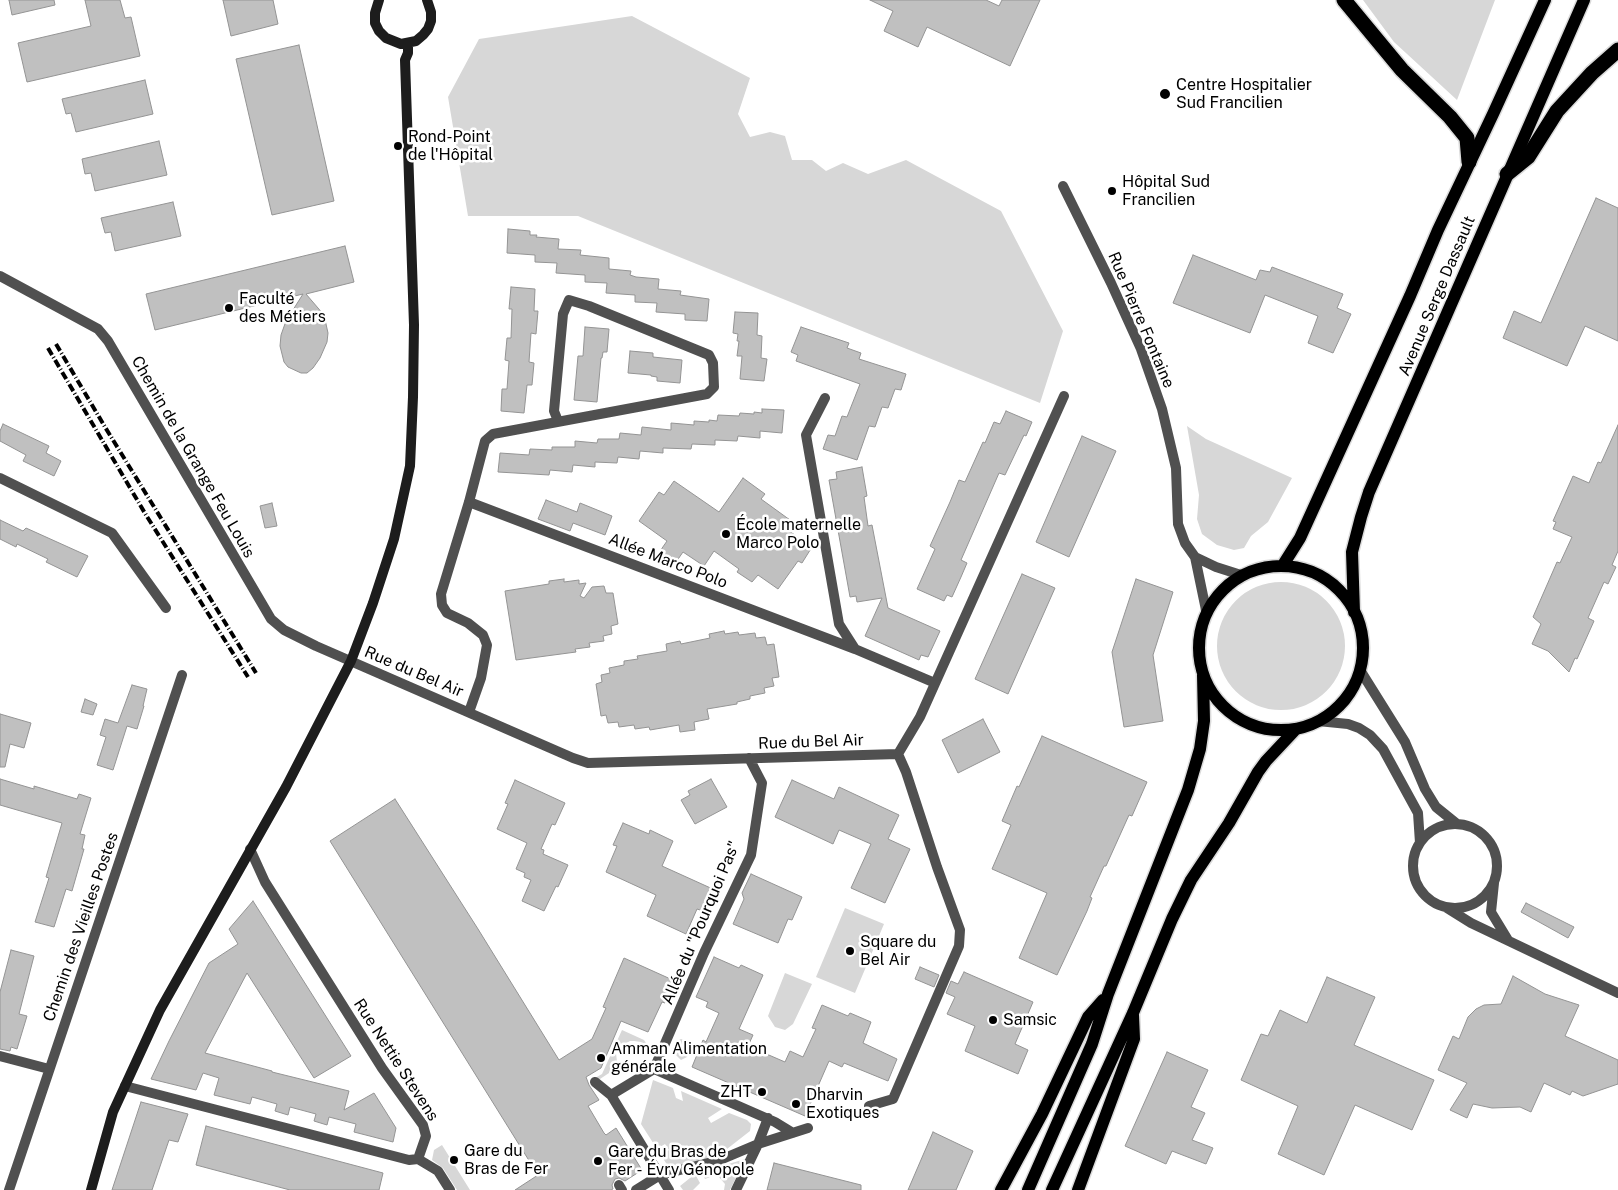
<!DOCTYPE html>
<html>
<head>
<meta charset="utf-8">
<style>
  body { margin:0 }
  canvas { display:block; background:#fff }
</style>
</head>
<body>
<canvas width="1618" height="1190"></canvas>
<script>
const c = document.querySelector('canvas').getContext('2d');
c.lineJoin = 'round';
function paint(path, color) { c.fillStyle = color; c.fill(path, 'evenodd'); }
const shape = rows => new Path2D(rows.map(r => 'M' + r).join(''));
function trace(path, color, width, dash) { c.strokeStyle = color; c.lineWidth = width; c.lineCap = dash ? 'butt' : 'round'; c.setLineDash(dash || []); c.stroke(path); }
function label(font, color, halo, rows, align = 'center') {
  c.font = font + ' "Public Sans",sans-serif'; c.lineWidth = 5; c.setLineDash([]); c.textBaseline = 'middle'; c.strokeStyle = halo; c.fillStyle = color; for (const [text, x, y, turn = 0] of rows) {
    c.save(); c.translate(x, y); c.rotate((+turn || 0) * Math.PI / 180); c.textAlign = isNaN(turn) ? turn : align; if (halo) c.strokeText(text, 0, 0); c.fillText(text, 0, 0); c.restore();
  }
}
paint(shape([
  [1363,0,1495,0,1457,100,1394,42],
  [632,16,750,78,738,114,750,137,770,132,785,136,792,160,812,160,826,171,843,163,868,174,906,160,1001,211,1063,331,1040,403,578,216,468,216,448,97,479,39],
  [1187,426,1206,439,1292,478,1268,522,1251,536,1244,548,1234,550,1217,545,1202,534,1197,519,1199,495],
  '1217 646a64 64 0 1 1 128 0a64 64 0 1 1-128 0Z',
  [845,908,884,924,855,993,816,977],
  [785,973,812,984,793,1024,785,1030,775,1027,768,1016],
  [622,1030,644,1040,649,1047,647,1048,641,1042,634,1041,630,1041,618,1048,616,1053,617,1062,609,1073,597,1081,595,1078,602,1074],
  [681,1039,692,1043,687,1057,681,1060,675,1054,677,1041],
  [653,1080,673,1088,676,1098,683,1101,681,1091,722,1109,708,1118,711,1123,729,1113,747,1120,751,1124,750,1131,718,1156,669,1168,661,1155,669,1150,665,1144,657,1149,641,1124],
  [442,1145,470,1190,457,1190,443,1168,432,1160,434,1150],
  [745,1159,730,1190,724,1190,725,1184,718,1176,713,1176,705,1179,702,1172],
  [695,1174,700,1183,693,1190,683,1190,680,1186]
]), '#d7d7d7');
const building = shape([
  [9,0,54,0,55,5,12,15,9,0],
  [85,0,120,0,125,18,131,17,140,56,27,82,18,43,91,26,85,0],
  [223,0,273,0,278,24,231,36,223,0],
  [870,0,986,0,999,6,1002,0,1040,0,1010,66,927,27,918,47,884,31,893,11,870,0],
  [299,45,334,201,272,215,236,59,299,45],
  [145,80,153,114,76,132,71,113,66,114,62,99,145,80],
  [159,141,167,175,95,191,91,173,85,174,82,159,159,141],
  [1596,198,1618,208,1618,341,1585,326,1567,366,1503,338,1514,311,1541,323,1596,198],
  [173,202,181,236,115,251,111,232,105,233,101,218,173,202],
  [508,229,530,231,530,235,537,235,536,237,559,239,558,249,581,250,580,255,609,258,609,269,631,271,630,275,636,277,659,279,658,289,681,291,680,295,709,299,707,321,685,320,685,314,656,312,657,303,635,302,635,295,606,293,607,283,585,282,585,275,556,273,557,263,535,262,535,255,507,253,508,229],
  [345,246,354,282,306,294,324,315,328,333,327,342,320,358,313,368,307,373,301,373,288,367,284,362,280,346,281,335,286,321,303,294,155,330,146,294,345,246],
  [1193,255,1256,280,1260,270,1270,272,1272,267,1343,294,1337,308,1351,314,1333,353,1308,343,1318,316,1265,295,1250,333,1173,303,1193,255],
  [511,287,535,289,534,311,538,311,536,334,531,333,529,362,534,363,532,385,527,385,524,413,501,411,502,389,507,389,509,361,505,360,507,338,511,338,512,309,509,309,511,287],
  [735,312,758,313,757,335,762,336,761,358,767,359,764,381,740,379,742,356,737,356,739,341,737,341,738,334,733,333,735,312],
  [585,327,609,329,607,352,603,352,602,358,601,358,597,402,574,400,578,356,583,356,585,327],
  [801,327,849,343,847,348,861,353,859,359,906,374,901,390,895,389,888,408,882,407,875,427,869,426,857,460,823,449,828,435,835,436,842,416,847,417,860,384,796,361,798,355,791,352,801,327],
  [630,351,653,353,653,357,682,360,680,383,657,381,657,377,651,376,651,375,628,373,630,351],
  [762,409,784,410,782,433,760,431,760,438,738,436,737,441,715,440,715,445,692,444,691,449,663,448,663,453,640,451,639,459,618,457,617,463,595,462,595,467,573,465,572,472,550,470,549,475,498,472,500,453,529,455,530,449,552,450,552,447,575,447,575,441,597,443,598,439,619,439,620,433,641,435,642,427,671,430,671,423,694,425,694,421,709,422,709,420,717,421,718,415,739,416,740,413,754,414,754,412,762,413,762,409],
  [1006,411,1032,422,1026,436,1024,435,1005,475,999,473,961,560,967,563,961,577,952,597,947,595,944,601,917,589,935,549,930,546,950,502,959,480,965,482,983,442,985,443,994,422,1000,424,1006,411],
  [3,424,49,446,46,453,61,461,54,476,23,461,26,455,0,441,0,431,3,424],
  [1618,425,1618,551,1612,565,1616,567,1608,584,1604,582,1588,618,1594,621,1577,659,1575,658,1569,672,1548,651,1532,644,1541,624,1533,617,1557,562,1560,563,1572,537,1553,529,1556,522,1553,521,1573,476,1589,483,1598,462,1601,463,1618,425],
  [1082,436,1116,451,1069,557,1036,542,1082,436],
  [862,467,867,496,864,497,868,526,872,525,888,608,940,631,928,657,921,655,919,660,865,636,882,598,857,602,856,596,850,597,829,480,837,479,836,472,862,467],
  [743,478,765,494,761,499,790,520,785,528,812,547,802,563,798,561,778,589,758,575,752,582,737,572,739,569,714,551,704,566,683,552,674,565,658,554,667,541,639,521,659,492,664,495,674,481,719,512,743,478],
  [546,500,577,512,580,503,612,516,605,535,573,523,570,531,538,519,546,500],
  [272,503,277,526,265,528,260,506,272,503],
  [0,520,23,531,26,528,88,556,77,577,46,562,48,559,17,544,16,547,0,539,0,520],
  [1022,574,1055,588,1008,694,975,679,1022,574],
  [564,579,564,582,579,580,579,584,586,583,580,596,584,598,592,587,604,586,606,593,613,593,618,624,611,626,612,634,603,636,604,641,589,643,590,647,575,649,576,652,516,660,505,591,549,584,549,581,564,579],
  [1136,579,1173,592,1153,655,1163,721,1124,727,1112,652,1136,579],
  [724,631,725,634,738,632,739,635,755,633,756,638,765,637,767,645,774,644,779,677,772,678,774,686,764,688,765,693,750,696,750,699,737,702,737,704,707,709,709,719,694,722,695,730,680,732,679,725,650,730,649,727,635,729,634,725,619,727,618,722,608,723,606,715,601,716,596,684,602,682,601,675,610,673,609,668,624,665,624,661,638,659,637,656,667,651,666,644,680,641,681,644,710,638,709,634,724,631],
  [132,685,147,689,143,706,144,706,137,729,127,726,113,770,97,765,106,737,100,735,105,719,118,723,132,685],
  [85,699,97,704,93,715,81,712,85,699],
  [0,714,31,723,24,748,10,744,5,767,0,767,0,714],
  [983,719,1000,752,958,773,942,740,983,719],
  [1042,736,1147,782,1132,816,1129,815,1106,866,1104,866,1090,897,1092,898,1087,911,1057,975,1019,958,1047,893,992,869,1011,825,1002,821,1017,786,1019,787,1042,736],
  [0,779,34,789,34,786,77,799,79,794,91,798,80,834,85,835,82,849,84,849,72,891,66,889,54,927,35,922,49,878,46,877,62,823,0,805,0,779],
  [711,779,727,807,695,824,681,800,690,795,688,791,711,779],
  [515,780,565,803,555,825,552,824,541,849,544,850,543,854,568,865,558,887,556,886,544,911,522,901,531,880,524,877,525,873,516,869,527,843,497,829,508,804,505,803,515,780],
  [792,780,834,799,839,787,899,815,888,839,910,849,885,903,851,888,871,844,839,830,833,844,775,817,792,780],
  [395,799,478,929,559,1060,592,1039,606,1008,603,1007,624,958,675,981,665,1003,662,1002,648,1032,621,1021,601,1068,586,1077,589,1085,599,1100,588,1106,604,1133,606,1135,616,1128,642,1170,625,1181,619,1178,615,1179,612,1185,613,1189,611,1190,515,1190,538,1175,330,841,395,799],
  [623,823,649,834,650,830,673,841,662,866,715,890,706,912,697,909,686,934,647,916,656,895,606,872,617,846,613,845,623,823],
  [751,874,802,897,792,920,788,919,778,943,733,924,744,899,742,893,751,874],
  [253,901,351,1056,314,1078,247,973,205,1053,272,1071,272,1072,349,1091,344,1110,374,1093,396,1128,393,1142,354,1132,356,1124,329,1117,327,1125,314,1121,316,1114,290,1107,288,1115,275,1111,277,1104,252,1097,250,1104,214,1095,219,1078,203,1073,196,1090,151,1079,169,1041,209,963,238,944,229,929,253,901],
  [1526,903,1574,927,1568,938,1521,912,1526,903],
  [11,950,34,956,19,1014,27,1016,17,1049,11,1047,10,1051,0,1049,0,992,11,950],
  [714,957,739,968,741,965,763,975,739,1029,753,1035,748,1046,785,1062,790,1051,803,1057,816,1029,812,1028,822,1005,848,1016,850,1013,871,1022,863,1043,897,1059,888,1081,844,1063,842,1067,829,1061,805,1116,692,1067,703,1040,706,1042,719,1013,706,1007,708,1002,696,997,714,957],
  [920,967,939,975,934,987,915,979,920,967],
  [964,972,1033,1002,1015,1044,1028,1050,1018,1074,965,1051,975,1026,947,1014,955,997,946,993,951,981,958,984,964,972],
  [1513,976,1545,994,1579,1005,1565,1036,1618,1060,1618,1084,1583,1096,1572,1091,1570,1095,1544,1083,1531,1112,1520,1107,1492,1108,1473,1104,1467,1118,1450,1110,1467,1083,1438,1070,1453,1036,1459,1039,1468,1017,1476,1009,1484,1005,1501,1004,1513,976],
  [1327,977,1375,997,1354,1045,1434,1080,1412,1130,1355,1105,1324,1175,1278,1154,1298,1106,1241,1080,1261,1034,1268,1036,1280,1010,1307,1023,1327,977],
  [1167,1052,1208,1070,1191,1107,1205,1113,1192,1140,1213,1148,1206,1164,1172,1151,1166,1164,1125,1146,1167,1052],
  [141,1102,188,1114,178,1142,169,1140,152,1190,112,1190,141,1102],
  [206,1126,383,1173,379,1190,290,1190,196,1165,206,1126],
  [933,1132,973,1151,956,1190,908,1190,933,1132],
  [774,1163,861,1185,861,1190,767,1190,774,1163]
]);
paint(building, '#c0c0c0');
trace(building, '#949494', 1);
const primary = shape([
  [1283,565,1300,538,1410,296,1438,230,1493,114,1545,0],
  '1199 648a82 82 0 1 1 164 0a82 82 0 1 1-164 0Z',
  [1354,612,1352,552,1361,517,1369,492,1584,0],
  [1001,1190,1042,1114,1088,1017,1103,1000],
  [1028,1190,1092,1044,1108,994,1188,790,1200,749,1204,721,1203,675],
  [1052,1190,1133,1013,1172,919,1191,880,1229,823,1258,772,1266,761,1296,729],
  [1078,1190,1134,1039,1133,1015]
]);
const highway = shape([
  [1344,0,1402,70,1450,117,1467,138,1469,162],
  [1507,174,1528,157,1557,111,1592,73,1618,50]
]);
trace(primary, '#dbdbdb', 15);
trace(highway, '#dbdbdb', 18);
trace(shape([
  [1063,186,1111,283,1141,349,1162,409,1176,468,1178,524,1185,543,1195,557,1206,610],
  [0,276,98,329,108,341,271,619,284,630,316,646,573,758,588,763,898,754,920,717,1064,396],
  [825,398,806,435,839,624,855,649,935,683],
  [0,478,112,533,166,608],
  [469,502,855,649],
  [1195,557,1216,567,1241,575],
  [1360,670,1405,742,1425,789,1436,807,1457,824],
  [469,712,481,678,487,645,483,635,468,623,447,613,442,605,441,594,469,502,485,441,493,434,707,394,714,387,713,363,709,355,589,306,569,300,563,314,554,411,558,421],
  [1318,721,1348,724,1359,728,1370,735,1383,749,1418,813,1420,843],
  '1413 866a42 42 0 1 1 84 0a42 42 0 1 1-84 0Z',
  [1494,883,1491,912,1508,940],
  [1447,908,1471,923,1618,993],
  [0,1056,49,1069],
  [654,1069,704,953,751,855,762,783,749,758],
  [654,1069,775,1122,793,1133],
  [595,1082,611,1095,669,1190],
  [125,1086,409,1160,418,1159,426,1136,423,1125,382,1068,265,882,250,849],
  [611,1095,654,1069],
  [869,1106,893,1099,959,946,960,930,937,867,906,772,898,754],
  [418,1159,438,1171,450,1190],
  [619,1185,622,1190],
  [9,1190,182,675],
  [636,1190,660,1175,720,1160,758,1144,768,1118],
  [736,1190,758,1144,808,1128]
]), '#505050', 10);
trace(shape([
  [379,0,375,13,375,23,379,31,386,38,401,44,416,41,423,35,428,29,431,21,431,12,427,0],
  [91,1190,113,1112,160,1010,286,787,351,661,373,603,394,539,410,466,413,397,414,325,405,60,408,53,408,43]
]), '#1d1d1d', 10);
trace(primary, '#000', 12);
trace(highway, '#000', 15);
trace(shape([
  [56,344,105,427,256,673],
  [48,348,146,515,248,677]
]), '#000', 4, [8, 2.5, 1, 2.5]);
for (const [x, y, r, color] of [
  [1165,94,6,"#000"],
  [398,146,5,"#000"],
  [1112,191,5,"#000"],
  [229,308,5,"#000"],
  [726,534,5,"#000"],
  [850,951,5,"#000"],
  [993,1020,5,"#000"],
  [601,1058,5,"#000"],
  [762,1092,5,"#000"],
  [796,1104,5,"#000"],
  [454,1160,5,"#000"],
  [598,1161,5,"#000"]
]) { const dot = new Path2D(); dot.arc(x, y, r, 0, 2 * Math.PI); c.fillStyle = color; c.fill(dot); trace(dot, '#fff', 2); }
label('16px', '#000', '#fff', [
  ["Centre Hospitalier",1176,85],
  ["Sud Francilien",1176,103],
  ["Rond-Point",408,137],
  ["de l'Hôpital",408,155],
  ["Hôpital Sud",1122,182],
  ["Francilien",1122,200],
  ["Faculté",239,299],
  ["des Métiers",239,317],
  ["École maternelle",736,525],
  ["Marco Polo",736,543],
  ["Square du",860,942],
  ["Bel Air",860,960],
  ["Samsic",1003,1020],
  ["Amman Alimentation",611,1049],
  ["générale",611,1067],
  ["ZHT",752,1092,"right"],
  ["Dharvin",806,1095],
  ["Exotiques",806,1113],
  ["Gare du",464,1151],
  ["Bras de Fer",464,1169],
  ["Gare du Bras de",608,1152],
  ["Fer - Évry Génopole",608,1170]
], 'left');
label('16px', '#000', '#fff', [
  ["Avenue Serge Dassault",1437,296,-67],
  ["Rue Pierre Fontaine",1141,320,67],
  ["Chemin de la Grange Feu Louis",193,457,60],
  ["Allée Marco Polo",668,561,21],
  ["Rue du Bel Air",414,672,23],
  ["Rue du Bel Air",811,742,-2],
  ["Allée du \"Pourquoi Pas\"",701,923,-67],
  ["Chemin des Vieilles Postes",81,927,-71],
  ["Rue Nettie Stevens",396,1060,57]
]);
</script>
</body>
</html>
